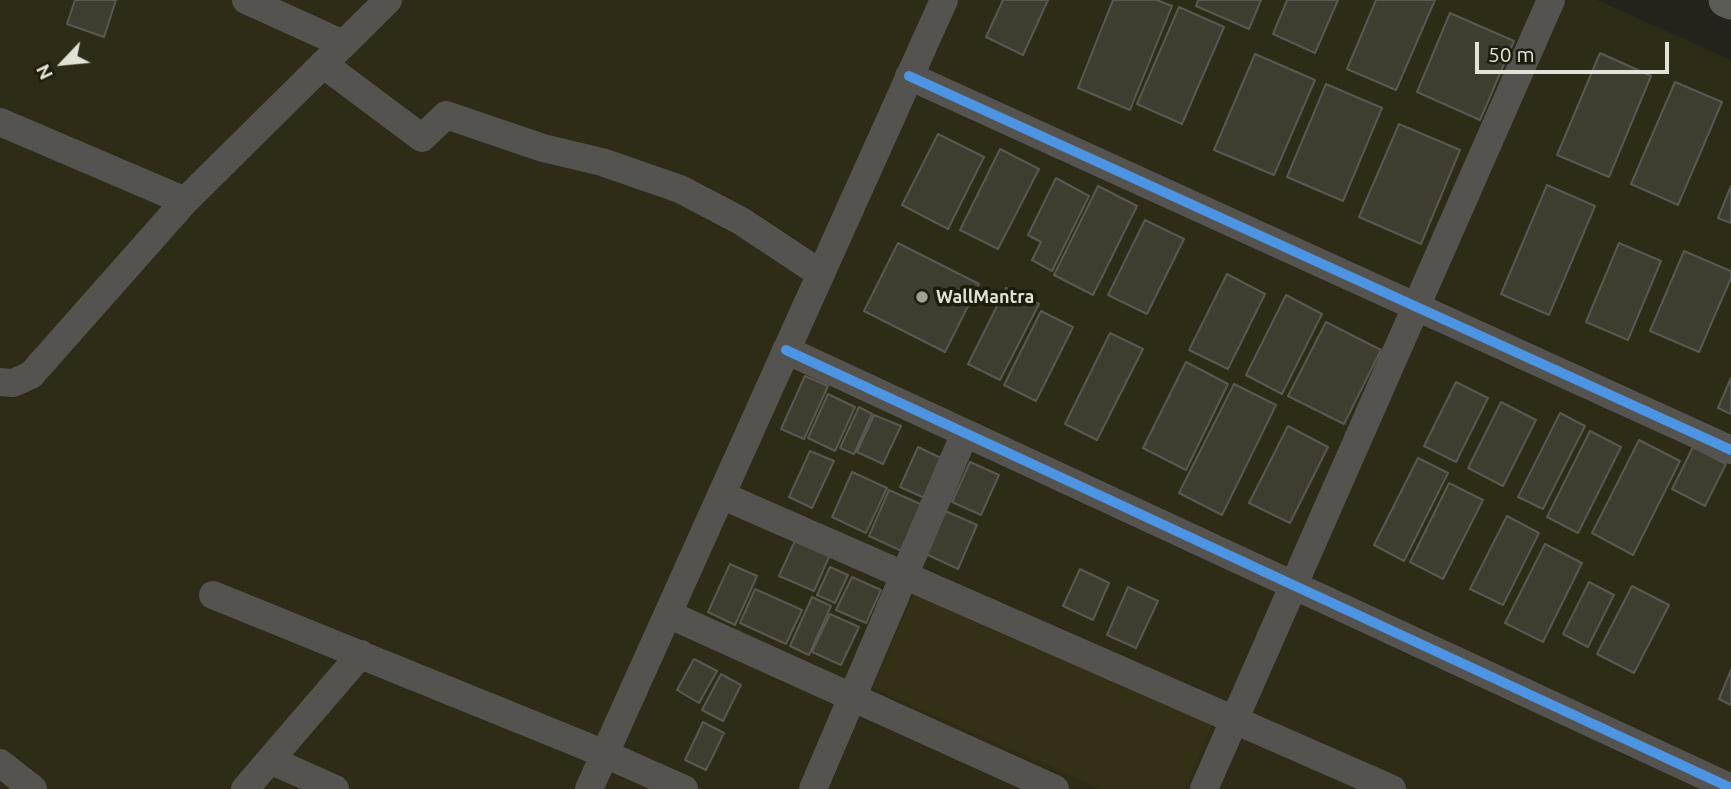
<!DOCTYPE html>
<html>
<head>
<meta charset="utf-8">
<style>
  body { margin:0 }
  #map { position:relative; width:1731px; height:789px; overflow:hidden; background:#24221a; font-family:Ubuntu,sans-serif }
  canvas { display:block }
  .north { position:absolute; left:28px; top:28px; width:70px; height:70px; -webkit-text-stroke:5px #1e1c0c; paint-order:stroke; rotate:244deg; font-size:19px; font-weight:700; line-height:28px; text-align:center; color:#e2e2d7 }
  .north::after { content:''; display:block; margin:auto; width:24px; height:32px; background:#e2e2d7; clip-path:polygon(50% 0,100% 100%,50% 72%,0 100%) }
  .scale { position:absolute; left:1475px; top:42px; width:194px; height:32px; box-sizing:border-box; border:4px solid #e2e2d7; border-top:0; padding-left:9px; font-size:21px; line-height:24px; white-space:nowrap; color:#e2e2d7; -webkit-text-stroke:5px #1e1c0c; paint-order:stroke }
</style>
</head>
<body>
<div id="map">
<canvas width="1731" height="789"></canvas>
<div class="north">N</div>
<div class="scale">50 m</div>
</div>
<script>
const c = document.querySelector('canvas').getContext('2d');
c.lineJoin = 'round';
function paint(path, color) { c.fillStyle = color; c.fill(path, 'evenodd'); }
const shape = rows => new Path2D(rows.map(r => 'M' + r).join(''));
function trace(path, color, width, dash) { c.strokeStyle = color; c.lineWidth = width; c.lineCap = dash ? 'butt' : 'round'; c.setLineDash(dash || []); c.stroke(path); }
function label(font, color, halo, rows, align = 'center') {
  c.font = font + ' Ubuntu,sans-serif'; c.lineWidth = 7; c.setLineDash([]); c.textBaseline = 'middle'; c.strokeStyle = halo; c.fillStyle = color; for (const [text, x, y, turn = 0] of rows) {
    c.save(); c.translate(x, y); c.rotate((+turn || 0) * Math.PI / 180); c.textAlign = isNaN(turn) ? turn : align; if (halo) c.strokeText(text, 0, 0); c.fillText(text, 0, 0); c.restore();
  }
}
paint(shape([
  [0,0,1597,0,1731,60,1731,789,0,789]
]), '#2e2c17');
paint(shape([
  [914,593,1212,725,1185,789,1101,789,873,688]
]), '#333015');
const building = shape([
  [75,0,116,0,104,37,67,24,75,0],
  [1003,0,1048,0,1023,55,986,37,1003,0],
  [1113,0,1157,0,1172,6,1130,110,1078,88,1113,0],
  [1198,0,1261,0,1249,29,1196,6,1198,0],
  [1287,0,1338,0,1315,53,1273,34,1287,0],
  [1376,0,1435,0,1396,90,1347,69,1376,0],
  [1179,7,1224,27,1182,124,1137,104,1179,7],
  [1450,13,1514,41,1480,120,1417,92,1450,13],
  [1600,53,1651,76,1609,177,1557,155,1600,53],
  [1255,54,1315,80,1274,175,1214,150,1255,54],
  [1675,82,1722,102,1678,205,1631,184,1675,82],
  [1326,84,1382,108,1343,201,1287,177,1326,84],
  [1399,124,1460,150,1421,244,1359,217,1399,124],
  [938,134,984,157,948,229,902,205,938,134],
  [1000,149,1039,169,998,249,960,230,1000,149],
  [1056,178,1089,196,1052,271,1032,260,1041,242,1028,235,1056,178],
  [1547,185,1595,206,1549,315,1501,294,1547,185],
  [1098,186,1137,206,1093,295,1054,275,1098,186],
  [1731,186,1731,223,1718,218,1731,186],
  [1145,220,1184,239,1147,314,1108,295,1145,220],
  [898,243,979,284,945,352,864,311,898,243],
  [1619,243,1661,261,1628,340,1586,322,1619,243],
  [1684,251,1731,271,1731,278,1699,352,1650,331,1684,251],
  [1227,274,1265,294,1228,369,1189,350,1227,274],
  [1006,288,1039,304,1000,380,968,364,1006,288],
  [1286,295,1322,314,1282,394,1246,375,1286,295],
  [1041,311,1073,327,1036,401,1004,385,1041,311],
  [1326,322,1381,350,1344,424,1288,396,1326,322],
  [1110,333,1143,349,1097,440,1065,424,1110,333],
  [1186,362,1228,384,1186,470,1143,448,1186,362],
  [805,376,828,386,804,439,781,429,805,376],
  [1731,378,1731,414,1718,408,1731,378],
  [1456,382,1488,398,1456,462,1424,446,1456,382],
  [1234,384,1276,405,1222,515,1179,493,1234,384],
  [828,394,855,407,835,451,808,438,828,394],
  [1501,402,1536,420,1503,486,1468,468,1501,402],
  [859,407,872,414,854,454,840,448,859,407],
  [1560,413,1585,426,1543,509,1518,497,1560,413],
  [874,415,901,426,883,464,857,452,874,415],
  [1288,426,1328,447,1290,523,1249,503,1288,426],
  [1590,431,1621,447,1578,533,1547,517,1590,431],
  [1639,440,1680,461,1633,555,1592,533,1639,440],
  [918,447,945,460,927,499,900,487,918,447],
  [1693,447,1726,464,1705,506,1672,489,1693,447],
  [810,451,834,461,812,508,789,497,810,451],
  [1418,458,1448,473,1404,561,1374,545,1418,458],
  [970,462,999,475,981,515,952,502,970,462],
  [852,472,887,488,866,533,832,517,852,472],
  [1449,483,1483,500,1443,579,1410,562,1449,483],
  [889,490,927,507,906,553,869,536,889,490],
  [943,510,977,525,958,569,924,553,943,510],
  [1507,516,1539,533,1503,605,1470,589,1507,516],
  [798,534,832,550,814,591,779,576,798,534],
  [1545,544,1582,563,1543,642,1505,623,1545,544],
  [730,564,757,576,735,625,708,612,730,564],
  [830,567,848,575,835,603,817,595,830,567],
  [1080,569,1109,583,1093,620,1063,606,1080,569],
  [852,577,881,590,866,623,836,610,852,577],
  [1589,582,1614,595,1588,647,1563,634,1589,582],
  [1632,586,1669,605,1634,673,1597,654,1632,586],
  [1128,587,1158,601,1136,648,1107,635,1128,587],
  [755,589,802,610,786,644,740,623,755,589],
  [812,597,831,606,809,655,790,646,812,597],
  [830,614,859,627,841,665,812,652,830,614],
  [694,659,717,671,699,703,677,690,694,659],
  [1731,670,1731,705,1719,699,1731,670],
  [721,674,741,685,723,721,702,710,721,674],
  [703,722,724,733,706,770,685,760,703,722]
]);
paint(building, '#3f3d30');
trace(building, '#595851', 2);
trace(shape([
  [246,0,343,44],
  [323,64,422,138,446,115,543,148,602,162,680,189,741,221,821,274],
  [909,76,1731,450],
  [0,122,185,201],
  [786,350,1731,788],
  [0,382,13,383,31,375,185,201,388,0],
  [721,495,1392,789],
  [213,595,605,754,684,789],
  [668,614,1055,789],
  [270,760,335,789],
  [0,763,33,789],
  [245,789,361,654],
  [589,789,944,0],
  [813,789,965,433],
  [1204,789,1551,0]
]), '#545350', 28);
trace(shape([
  [1726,0,1731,2]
]), '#5b5b56', 35);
trace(shape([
  [909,76,1731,450],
  [786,350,1731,788]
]), '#4d94e3', 10);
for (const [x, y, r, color] of [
  [922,297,7,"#a09f95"]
]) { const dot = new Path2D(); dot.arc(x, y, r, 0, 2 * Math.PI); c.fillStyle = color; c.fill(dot); trace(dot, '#1e1c0c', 2.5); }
label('bold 18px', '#e2e2d7', '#1e1c0c', [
  ["WallMantra",936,297]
], 'left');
</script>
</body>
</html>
